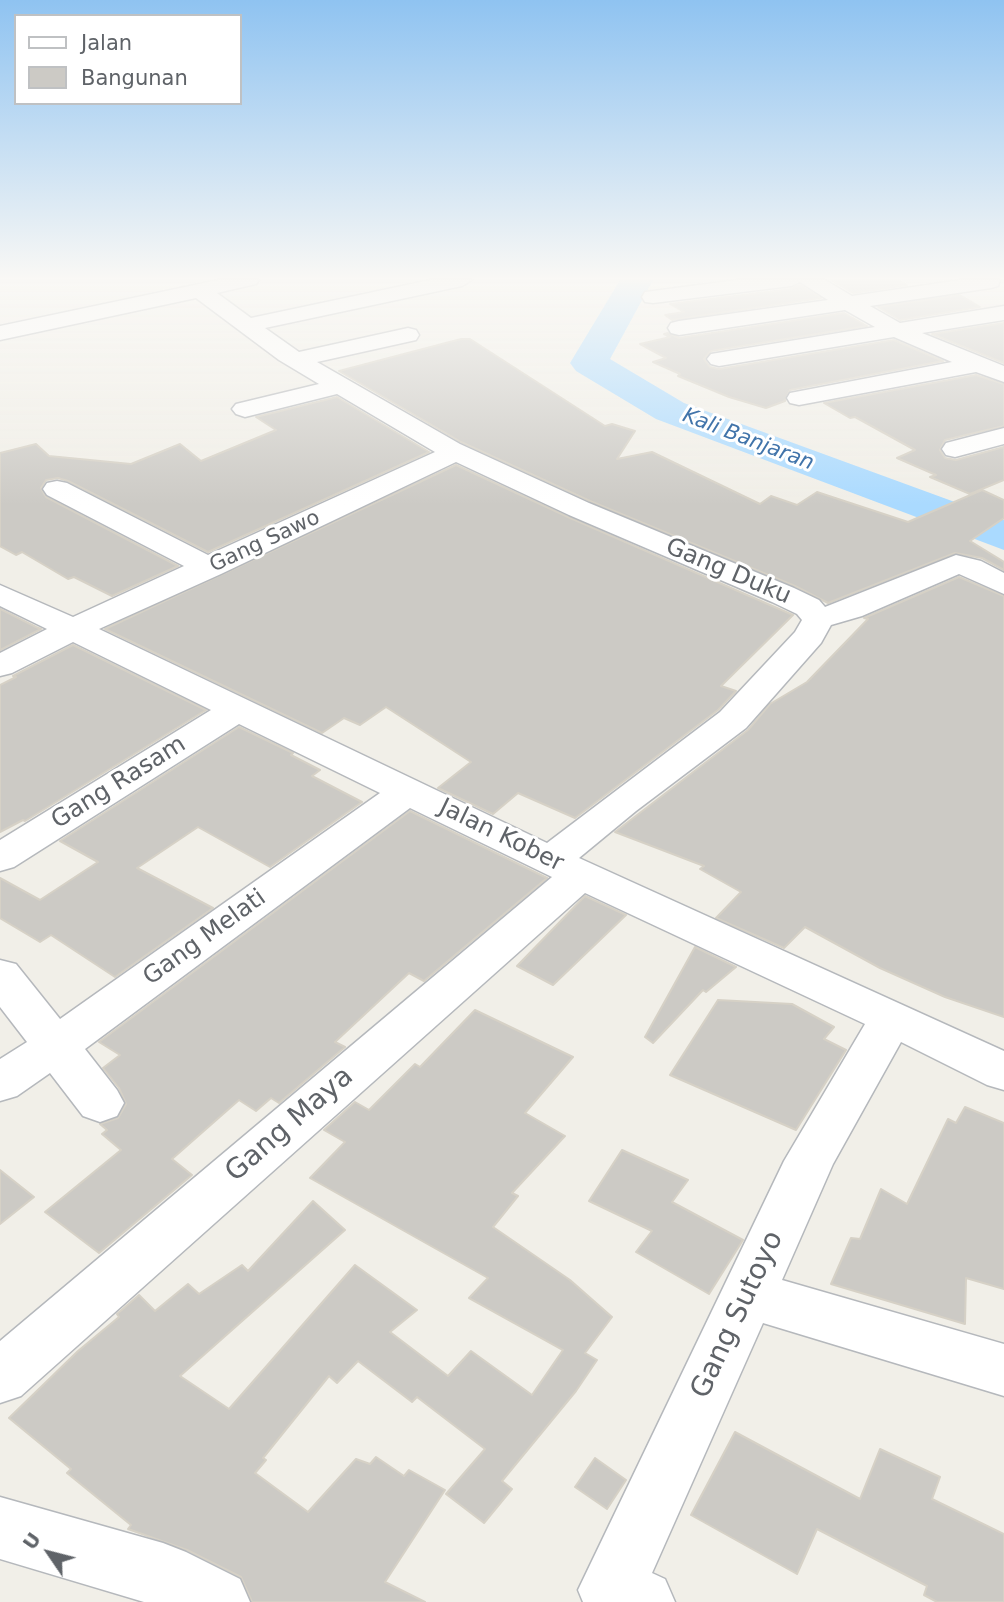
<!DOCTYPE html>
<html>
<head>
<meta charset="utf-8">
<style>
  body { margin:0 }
  #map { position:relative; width:1004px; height:1602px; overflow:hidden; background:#f1efe8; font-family:"DejaVu Sans",sans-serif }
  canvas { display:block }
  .legend { position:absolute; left:14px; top:14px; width:228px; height:91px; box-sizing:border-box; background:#fff; border:2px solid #bfc1c3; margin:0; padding:9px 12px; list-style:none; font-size:21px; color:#5f6368 }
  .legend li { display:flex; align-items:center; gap:14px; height:35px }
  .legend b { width:35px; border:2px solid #bfc1c3 }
  .north { position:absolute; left:14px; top:1518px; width:70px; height:70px; -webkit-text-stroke:5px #fff; paint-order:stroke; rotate:305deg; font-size:19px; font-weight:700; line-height:28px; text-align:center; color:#5f6368 }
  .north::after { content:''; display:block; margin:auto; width:24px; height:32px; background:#5f6368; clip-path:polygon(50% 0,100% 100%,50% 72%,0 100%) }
</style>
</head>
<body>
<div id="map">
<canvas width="1004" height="1602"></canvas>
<ul class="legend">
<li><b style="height:9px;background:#fff"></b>Jalan</li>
<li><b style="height:19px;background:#cccac5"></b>Bangunan</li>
</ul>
<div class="north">U</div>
</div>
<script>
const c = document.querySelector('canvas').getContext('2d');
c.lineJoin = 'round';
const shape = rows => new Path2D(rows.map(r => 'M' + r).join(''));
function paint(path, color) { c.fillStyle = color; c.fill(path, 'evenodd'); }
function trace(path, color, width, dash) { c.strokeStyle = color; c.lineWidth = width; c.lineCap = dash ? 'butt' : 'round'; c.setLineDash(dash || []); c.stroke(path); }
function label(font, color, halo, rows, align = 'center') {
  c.font = font + ' "DejaVu Sans",sans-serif'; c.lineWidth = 6; c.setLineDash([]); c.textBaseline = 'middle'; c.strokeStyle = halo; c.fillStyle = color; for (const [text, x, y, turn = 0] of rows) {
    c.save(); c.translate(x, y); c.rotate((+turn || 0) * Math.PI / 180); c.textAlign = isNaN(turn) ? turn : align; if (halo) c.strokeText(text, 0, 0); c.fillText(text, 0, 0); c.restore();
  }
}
paint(shape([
  [620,280,653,280,610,359,684,403,1004,520,1004,550,656,419,576,371,570,363,620,280]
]), '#aadaff');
const building = shape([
  [831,280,899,280,907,285,853,293,831,280],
  [800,285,821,298,672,320,665,315,684,312,670,304,791,289,800,285],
  [960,295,980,307,900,320,878,307,960,295],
  [844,313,867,326,711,351,704,359,710,367,719,369,894,340,943,361,790,390,785,401,766,408,729,397,678,376,680,374,653,362,666,358,640,344,670,337,664,334,668,333,679,338,844,313],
  [1004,323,1004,363,932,334,1004,323],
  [461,339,470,339,605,426,612,424,635,431,617,459,652,452,760,504,771,496,797,505,817,492,908,522,982,490,1004,500,1004,518,970,541,1004,562,1004,570,982,558,955,553,828,603,795,586,590,501,461,442,339,371,461,339],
  [976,375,1004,384,1004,426,945,440,940,450,945,458,956,460,1004,447,1004,480,970,494,930,477,936,475,897,458,915,450,855,417,850,418,824,403,976,375],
  [337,397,429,452,208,552,68,481,58,478,46,480,41,488,46,497,178,566,112,596,74,577,68,579,22,552,16,555,0,546,0,453,36,444,49,456,131,464,180,444,201,461,276,430,256,417,337,397],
  [456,465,568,517,793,615,721,686,736,691,718,710,575,818,518,793,493,814,438,788,471,762,386,707,360,725,344,718,322,733,105,629,456,465],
  [959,577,1004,596,1004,1017,945,997,880,968,805,927,784,948,716,918,741,892,700,869,704,866,615,832,748,730,770,704,807,682,868,619,864,618,959,577],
  [0,609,36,627,41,629,0,650,0,609],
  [73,645,206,710,25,821,23,820,0,832,0,685,16,677,13,676,73,645],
  [239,727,293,753,291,755,320,770,312,776,362,802,270,867,198,827,137,868,213,908,115,977,51,935,40,942,0,918,0,878,40,900,98,862,60,841,239,727],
  [410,811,547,878,424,981,409,973,335,1042,345,1047,279,1103,271,1098,256,1111,239,1100,172,1159,192,1175,99,1253,45,1212,121,1150,102,1134,107,1130,100,1124,118,1118,126,1104,119,1088,103,1068,120,1055,99,1042,410,811],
  [585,896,626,915,553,985,517,966,585,896],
  [695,947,736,967,706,992,703,990,653,1043,645,1037,695,947],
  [718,1000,792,1004,834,1027,824,1039,846,1050,796,1130,670,1075,718,1000],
  [475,1010,573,1057,525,1113,565,1136,512,1193,518,1196,493,1227,570,1280,612,1317,585,1353,597,1360,576,1391,502,1481,512,1489,484,1523,446,1494,485,1449,417,1397,412,1402,358,1361,337,1383,329,1376,263,1458,266,1460,255,1473,308,1512,356,1459,370,1464,376,1457,404,1476,409,1470,445,1490,385,1582,425,1602,252,1602,241,1577,187,1550,128,1529,131,1525,67,1473,71,1469,9,1418,78,1351,119,1317,117,1314,139,1295,155,1311,188,1284,199,1294,242,1265,248,1271,313,1201,345,1230,180,1376,229,1409,355,1265,417,1310,390,1332,448,1376,471,1351,532,1395,563,1350,469,1298,488,1278,310,1178,345,1142,324,1130,355,1102,369,1110,415,1064,420,1067,475,1010],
  [965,1107,1004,1123,1004,1289,966,1278,965,1324,831,1284,851,1238,860,1239,881,1189,907,1204,948,1119,956,1123,965,1107],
  [622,1150,688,1180,672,1202,743,1240,709,1294,636,1252,652,1231,589,1201,622,1150],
  [0,1170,34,1197,0,1224,0,1170],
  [735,1432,860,1499,880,1449,940,1477,932,1499,1004,1534,1004,1602,937,1602,924,1595,927,1586,817,1529,797,1574,691,1515,735,1432],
  [595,1458,626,1480,607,1509,575,1487,595,1458]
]);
paint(building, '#cccac5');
trace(building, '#d6d1c6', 2);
const minor = shape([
  [218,280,259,280,256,284,217,293,251,318,430,280,472,280,462,286,265,328,299,352,408,328,416,330,419,335,416,340,317,362,460,444,589,503,794,588,819,600,825,607,956,555,981,561,1004,573,1004,594,959,574,862,616,831,625,821,643,746,728,636,811,579,858,1004,1051,1004,1090,987,1085,901,1042,833,1164,782,1280,1004,1344,1004,1396,763,1323,652,1573,665,1579,675,1602,583,1602,578,1590,784,1161,865,1024,585,893,21,1396,0,1403,0,1341,552,877,410,808,85,1049,117,1090,124,1103,117,1116,100,1122,83,1116,50,1073,17,1096,0,1101,0,1059,27,1042,0,1007,0,960,16,964,60,1019,380,793,239,724,14,867,0,871,0,840,211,710,73,642,12,673,0,676,0,653,47,629,0,606,0,585,73,617,184,566,47,495,43,489,47,483,57,481,67,483,208,555,435,452,337,394,245,417,236,414,232,409,236,404,319,384,279,360,196,298,0,340,0,326,218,280],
  [456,462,569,515,772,602,797,614,802,620,795,632,720,712,547,843,99,629,221,574,456,462],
  [737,280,825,280,852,296,960,280,1000,280,998,286,991,288,870,306,900,323,1004,306,1004,320,922,333,1004,366,1004,382,976,372,799,405,790,403,787,398,790,393,952,362,894,337,719,366,711,364,707,359,711,354,875,327,845,310,679,335,671,333,668,328,671,323,679,321,828,300,800,282,791,286,653,303,645,302,642,297,645,292,653,291,737,280],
  [1004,428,1004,444,955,457,946,455,942,449,946,443,1004,428],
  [0,1497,163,1543,186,1552,240,1579,250,1602,144,1602,0,1559,0,1497]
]);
trace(minor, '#b5b8bc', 3);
paint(minor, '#fff');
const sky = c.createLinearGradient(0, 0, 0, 505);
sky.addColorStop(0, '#8fc3f1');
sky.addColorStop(0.55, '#f9f8f5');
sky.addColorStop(1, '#f9f8f500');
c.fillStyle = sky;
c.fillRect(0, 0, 1004, 505);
label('italic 21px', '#4174aa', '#fff', [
  ["Kali Banjaran",748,440,21]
]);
label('21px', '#5f6368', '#fff', [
  ["Gang Sawo",265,542,-25]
]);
label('24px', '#5f6368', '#fff', [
  ["Gang Duku",728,572,23],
  ["Gang Rasam",119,783,-32],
  ["Jalan Kober",501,836,26],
  ["Gang Melati",205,938,-36]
]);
label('28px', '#5f6368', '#fff', [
  ["Gang Maya",290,1125,-41],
  ["Gang Sutoyo",738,1315,-65]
]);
</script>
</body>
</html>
